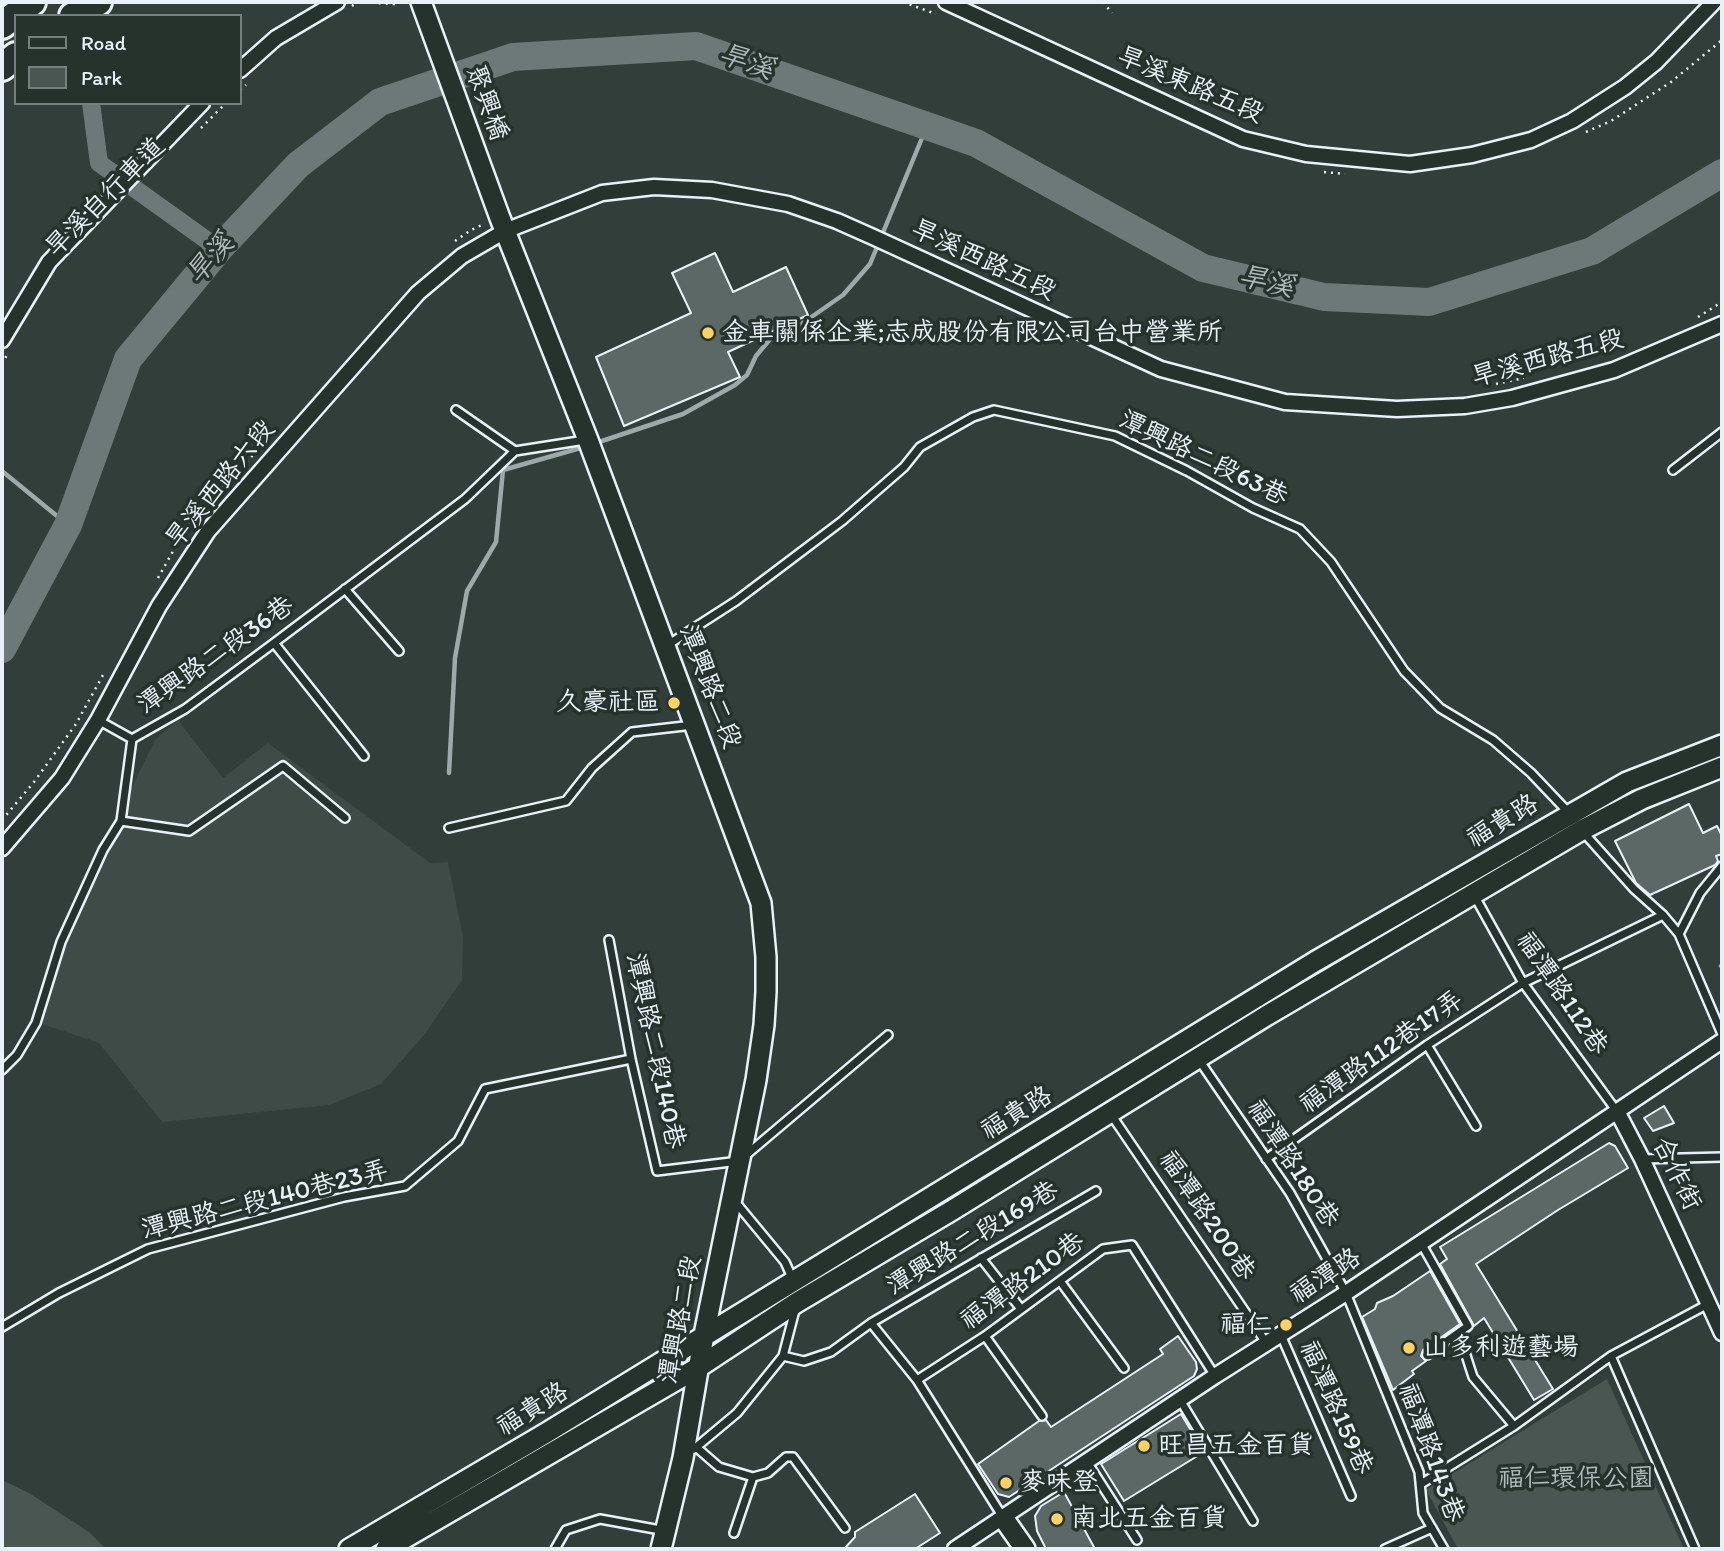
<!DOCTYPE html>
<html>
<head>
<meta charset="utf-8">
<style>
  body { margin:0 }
  #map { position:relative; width:1724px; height:1551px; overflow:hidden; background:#323e39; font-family:Itim,sans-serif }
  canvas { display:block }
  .frame { position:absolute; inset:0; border:4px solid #e8f1f8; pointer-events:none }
  .legend { position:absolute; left:14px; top:14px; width:228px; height:91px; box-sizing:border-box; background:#26332d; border:2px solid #747f7e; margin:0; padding:9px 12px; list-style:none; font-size:21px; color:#e8f1f8 }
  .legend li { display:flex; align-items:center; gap:14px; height:35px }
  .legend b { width:35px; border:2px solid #747f7e }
</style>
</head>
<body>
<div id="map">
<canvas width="1724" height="1551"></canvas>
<div class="frame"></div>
<ul class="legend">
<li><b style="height:9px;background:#26332d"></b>Road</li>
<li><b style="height:19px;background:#495651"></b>Park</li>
</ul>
</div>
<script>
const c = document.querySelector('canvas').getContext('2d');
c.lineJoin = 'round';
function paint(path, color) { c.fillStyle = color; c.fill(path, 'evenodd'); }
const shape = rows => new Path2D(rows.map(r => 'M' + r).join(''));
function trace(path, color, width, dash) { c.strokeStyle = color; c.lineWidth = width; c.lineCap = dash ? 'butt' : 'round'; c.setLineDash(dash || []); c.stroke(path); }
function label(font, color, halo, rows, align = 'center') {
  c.font = font + ' Itim,"LXGW WenKai TC",sans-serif'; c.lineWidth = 7; c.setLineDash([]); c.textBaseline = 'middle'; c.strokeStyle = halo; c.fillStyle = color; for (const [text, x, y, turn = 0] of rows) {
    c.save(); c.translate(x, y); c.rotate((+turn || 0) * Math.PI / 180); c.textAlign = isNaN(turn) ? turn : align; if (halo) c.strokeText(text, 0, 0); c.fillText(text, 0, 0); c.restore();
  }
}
paint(shape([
  [178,720,223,778,268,743,430,863,448,862,463,937,462,980,424,1035,381,1084,329,1105,162,1122,99,1043,33,1021,87,871,116,820,155,740]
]), '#3f4b46');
paint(shape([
  [1607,1379,1684,1549,1458,1549,1426,1490],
  [2,1480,29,1493,89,1532,106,1549,2,1549]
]), '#495651');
trace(shape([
  [596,443,683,414,735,385,747,375,756,356,771,338,800,325,843,295,870,264,927,126],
  [2,471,68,525],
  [449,773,455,658,467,591,496,542,503,470,584,447],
  [1721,966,1722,965]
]), '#9ea9ab', 4.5);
trace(shape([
  [91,103,99,163,219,249]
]), '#6d7978', 18);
trace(shape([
  [2,649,68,525,128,359,219,249,298,165,380,102,513,57,696,46,976,143,1203,268,1324,297,1429,302,1592,251,1722,173]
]), '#6d7978', 28);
const building = shape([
  [715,253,733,292,786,267,808,315,728,352,740,377,624,426,596,357,691,313,672,273,715,253],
  [1689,804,1703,833,1717,826,1722,836,1722,854,1716,856,1718,861,1715,865,1650,895,1636,883,1615,841,1689,804],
  [1664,1106,1674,1123,1653,1131,1644,1118,1664,1106],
  [1609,1143,1615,1146,1628,1168,1558,1210,1476,1264,1553,1389,1534,1400,1484,1318,1474,1326,1440,1264,1447,1259,1440,1247,1609,1143],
  [1430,1271,1460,1324,1423,1350,1421,1356,1426,1361,1412,1371,1414,1374,1393,1390,1362,1317,1375,1309,1377,1303,1393,1296,1430,1271],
  [1178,1336,1196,1362,1197,1369,1194,1376,1009,1497,998,1494,978,1464,1039,1421,1046,1420,1051,1427,1163,1354,1160,1349,1178,1336],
  [1181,1414,1204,1452,1124,1501,1101,1464,1181,1414],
  [1064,1492,1095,1549,1046,1549,1037,1531,1035,1516,1041,1506,1064,1492],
  [915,1494,940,1533,915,1549,844,1549,855,1537,855,1532,915,1494]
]);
paint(building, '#5c6865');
trace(building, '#e8f1f8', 2);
const lane = shape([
  [456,410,515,451],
  [1673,470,1722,432],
  [345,589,399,651],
  [274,643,364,756],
  [666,646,736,601,842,521,904,467,920,447,973,417,994,410,1115,436,1187,471,1253,508,1300,529,1331,562,1404,671,1440,708,1493,740,1531,773,1568,812],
  [98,720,132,739],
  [121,821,189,831,283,766,345,818],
  [449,828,566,801,592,768,632,732,693,725],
  [1584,833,1634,889,1663,915,1679,934,1722,1034],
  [1474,895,1523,983,1618,1113],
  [1679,934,1700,893,1722,866],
  [609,940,631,1059,657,1171,739,1161,888,1035],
  [1427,1045,1476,1126],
  [1199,1060,1290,1193,1346,1293,1419,1472,1423,1513,1444,1549],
  [2,1070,17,1055,36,1023,61,942,103,850,121,821,132,739,185,709,274,643,465,499,515,451,585,440],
  [1110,1113,1267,1344],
  [1266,1159,1427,1045,1523,983,1663,915],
  [1642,1159,1722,1157],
  [735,1199,737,1204,785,1262,793,1280],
  [1421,1243,1468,1326,1427,1355],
  [981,1258,1021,1309],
  [1060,1281,1124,1368],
  [871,1323,917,1380,1004,1519],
  [2,1327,59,1293,148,1249,344,1197,405,1186,458,1141,485,1089,631,1059],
  [1281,1335,1351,1496],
  [985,1336,1042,1416],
  [1463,1346,1473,1377,1514,1426],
  [783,1356,804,1361,831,1352,871,1323,1096,1191],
  [1611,1356,1695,1549],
  [917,1380,985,1336,1103,1249,1132,1245,1215,1376],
  [1180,1400,1253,1521],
  [696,1447,719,1467,753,1477,768,1473,786,1457,793,1457,845,1528],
  [694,1449,737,1413,783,1356,795,1310],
  [1087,1462,1137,1540],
  [1421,1484,1514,1426,1611,1356,1710,1303],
  [734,1533,753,1477],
  [555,1549,566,1530,600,1519,666,1531],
  [1385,1549,1432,1528]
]);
const street = shape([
  [946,2,1243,139,1306,154,1410,164,1472,155,1531,140,1572,121,1625,87,1656,62,1714,2],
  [240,70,276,38,337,2],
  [2,340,49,262,202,103],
  [2,848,62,778,98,720,159,606,208,531,418,293,462,256,505,231,602,193,654,187,712,190,788,204,837,221,873,237,1161,369,1285,402,1397,409,1465,406,1512,398,1614,370,1722,324],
  [1618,1113,1642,1159,1722,1333],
  [955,1549,1215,1376,1346,1293,1722,1041]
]);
const secondary = shape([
  [421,2,500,218,588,440,761,903,766,957,766,992,764,1025,756,1080,704,1335,683,1458,661,1549],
  [1004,1519,1025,1549],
  [349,1549,546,1433,1316,961,1627,782,1722,745],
  [386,1549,699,1367,796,1303,951,1211,1266,1016,1582,830,1642,799,1722,767]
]);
const highway = shape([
  [73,16,98,2],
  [2,25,32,2],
  [2,67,16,56]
]);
trace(lane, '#e8f1f8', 12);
trace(street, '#e8f1f8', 19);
trace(secondary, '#e8f1f8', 24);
trace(highway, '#e8f1f8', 32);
trace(shape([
  [903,2,936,14],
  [1103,2,1112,13],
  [352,6,358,2,394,4,399,2],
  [240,90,246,85],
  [201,128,226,103],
  [1586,132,1611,121,1671,82,1722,40],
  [1324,172,1345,174],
  [455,241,471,230,482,225],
  [1698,317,1722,302],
  [2,364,7,355],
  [1496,384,1524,378],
  [158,578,191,519,254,454],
  [2,820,34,782,76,724,103,675]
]), '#e8f1f8', 2.5, [2, 5]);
trace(lane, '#26332d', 7);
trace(street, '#26332d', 14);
trace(secondary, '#26332d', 19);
trace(highway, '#26332d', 26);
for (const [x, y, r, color] of [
  [708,333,7,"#ffd166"],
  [674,703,7,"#ffd166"],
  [1286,1325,7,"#ffd166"],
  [1409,1348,7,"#ffd166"],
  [1144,1446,7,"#ffd166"],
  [1006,1483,7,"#ffd166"],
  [1057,1519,7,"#ffd166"]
]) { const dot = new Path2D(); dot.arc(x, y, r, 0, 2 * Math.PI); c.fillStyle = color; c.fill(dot); trace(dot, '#26332d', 2.5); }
label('26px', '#e8f1f8', '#26332d', [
  ["旱溪東路五段",1190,86,23],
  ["聚興橋",486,103,70],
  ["旱溪自行車道",106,198,-45],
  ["旱溪西路五段",983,261,25],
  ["旱溪西路五段",1548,359,-15],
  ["潭興路二段63巷",1203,459,26],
  ["旱溪西路六段",221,485,-51],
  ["潭興路二段36巷",216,656,-35],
  ["潭興路二段",709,687,69],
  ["福貴路",1503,822,-31],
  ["福潭路112巷",1561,994,56],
  ["潭興路二段140巷",654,1051,78],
  ["福潭路112巷17弄",1382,1053,-35],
  ["福貴路",1017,1114,-31],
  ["福潭路180巷",1292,1164,57],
  ["合作街",1676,1174,64],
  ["潭興路二段140巷23弄",265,1201,-14],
  ["福潭路200巷",1206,1216,56],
  ["潭興路二段169巷",973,1239,-31],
  ["福潭路",1326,1277,-33],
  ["福潭路210巷",1023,1282,-36],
  ["潭興路二段",681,1320,-79],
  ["福潭路159巷",1335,1408,66],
  ["福貴路",533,1410,-31],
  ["福潭路143巷",1430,1453,70]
]);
label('26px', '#e8f1f8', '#26332d', [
  ["金車關係企業;志成股份有限公司台中營業所",722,333],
  ["久豪社區",660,703,"right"],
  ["福仁",1272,1325,"right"],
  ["山多利遊藝場",1423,1348],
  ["旺昌五金百貨",1158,1446],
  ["麥味登",1020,1483],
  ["南北五金百貨",1071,1519]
], 'left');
label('26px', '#b0bbbe', '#26332d', [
  ["福仁環保公園",1576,1479]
]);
label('italic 28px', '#b1bbbe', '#26332d', [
  ["旱溪",746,63,19],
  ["旱溪",211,260,-49],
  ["旱溪",1266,283,13]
]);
</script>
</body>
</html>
